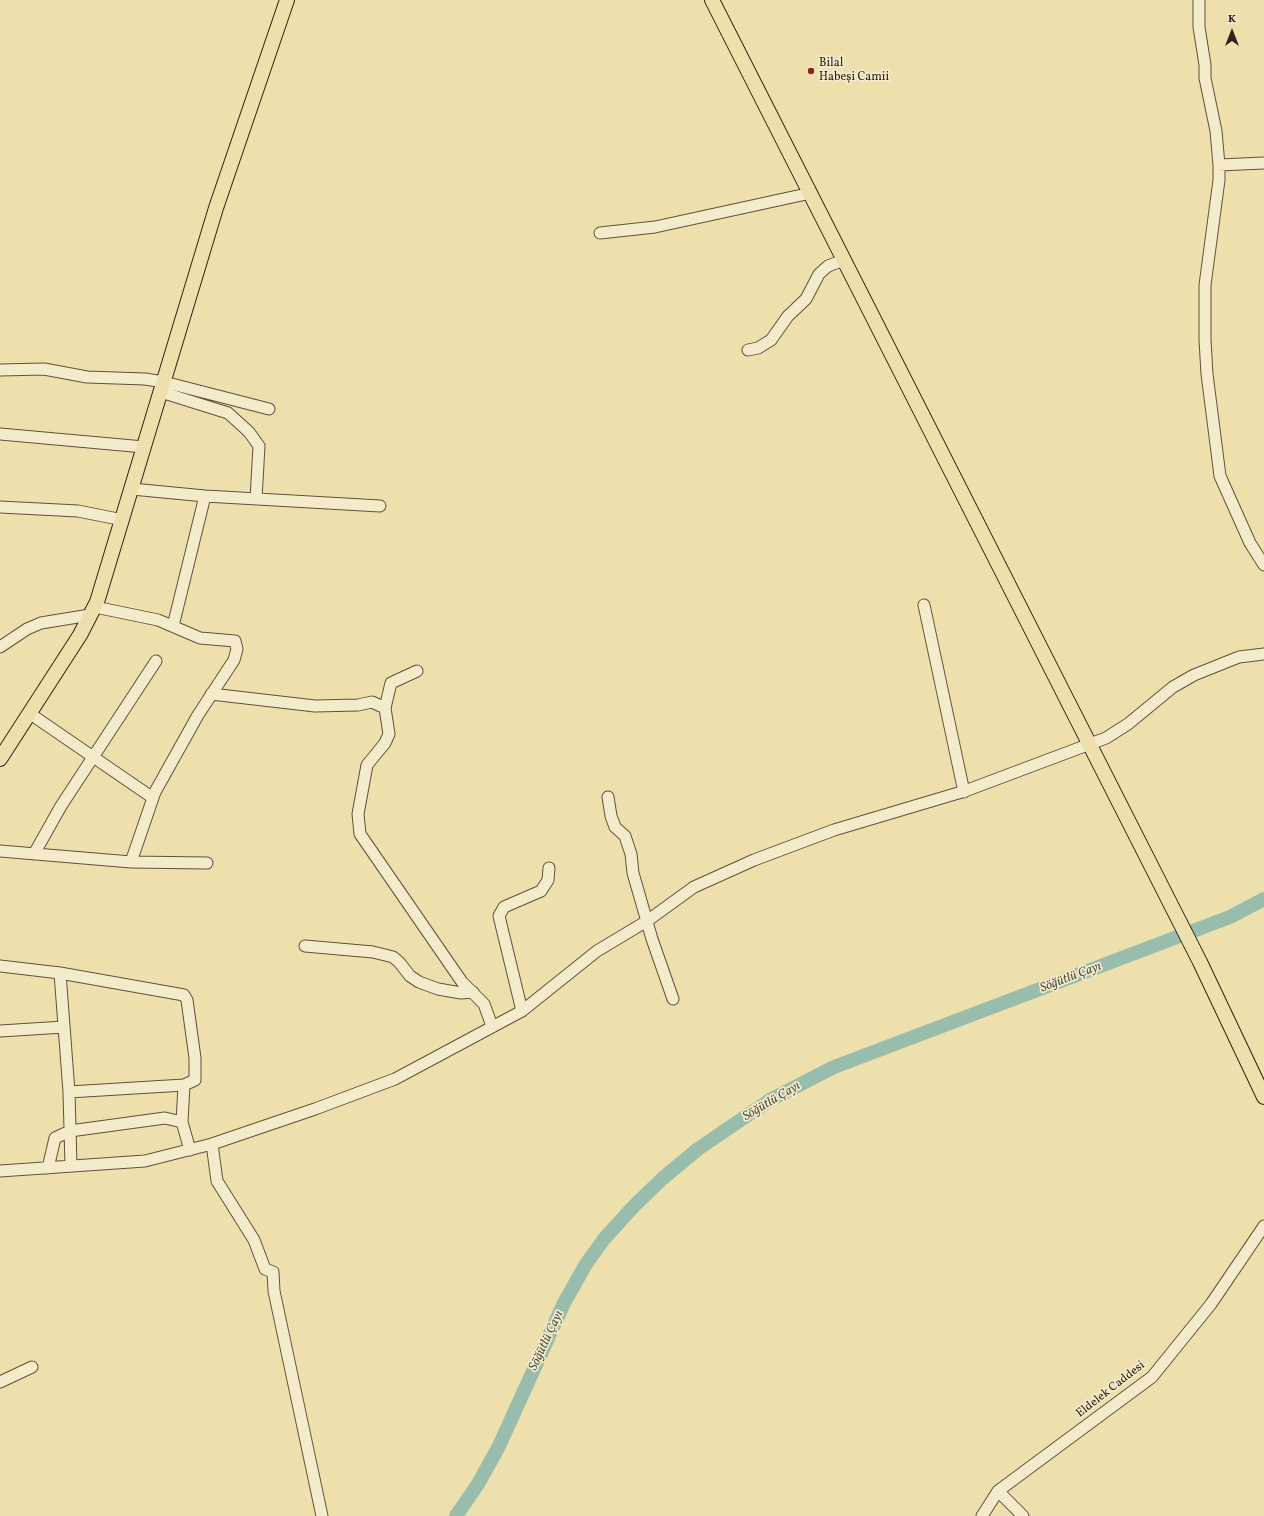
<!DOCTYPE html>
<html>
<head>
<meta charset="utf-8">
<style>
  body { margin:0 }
  #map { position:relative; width:1264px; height:1516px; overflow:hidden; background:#eee0ad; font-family:Vollkorn,serif }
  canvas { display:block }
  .north { position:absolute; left:1212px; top:12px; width:40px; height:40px; -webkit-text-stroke:3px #f4ebca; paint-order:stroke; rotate:0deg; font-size:11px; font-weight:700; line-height:16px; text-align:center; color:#302015 }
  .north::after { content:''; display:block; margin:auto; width:14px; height:18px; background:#302015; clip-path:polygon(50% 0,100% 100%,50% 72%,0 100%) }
</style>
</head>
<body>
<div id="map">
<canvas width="1264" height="1516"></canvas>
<div class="north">K</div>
</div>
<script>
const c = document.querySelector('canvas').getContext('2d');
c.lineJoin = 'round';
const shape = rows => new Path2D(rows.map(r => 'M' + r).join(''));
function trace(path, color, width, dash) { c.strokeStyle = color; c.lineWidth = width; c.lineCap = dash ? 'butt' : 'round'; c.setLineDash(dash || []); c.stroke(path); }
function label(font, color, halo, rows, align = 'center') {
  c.font = font + ' Vollkorn,serif'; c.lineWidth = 3.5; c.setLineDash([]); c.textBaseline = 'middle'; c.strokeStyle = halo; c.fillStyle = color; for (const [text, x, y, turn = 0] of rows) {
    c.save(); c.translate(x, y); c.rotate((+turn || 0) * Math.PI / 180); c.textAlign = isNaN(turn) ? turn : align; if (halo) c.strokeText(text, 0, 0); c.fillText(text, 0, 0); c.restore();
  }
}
trace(shape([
  [456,1516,478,1484,499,1446,564,1303,586,1264,604,1239,633,1207,663,1178,698,1149,770,1100,834,1067,1230,917,1264,899]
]), '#99bdad', 14);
const minor = shape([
  [1199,0,1199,27,1205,65,1205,78,1216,131,1219,165,1219,180,1205,285,1205,340,1207,374,1220,476,1250,543,1264,565],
  [1219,165,1264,163],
  [600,233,655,227,811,193],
  [748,350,758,348,771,340,788,316,806,299,819,274,828,266,844,260],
  [0,370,44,369,87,377,145,379,164,382,269,409],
  [161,392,228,413,249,432,259,446,256,499],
  [0,434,144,447],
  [132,489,205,496,380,506],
  [0,507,78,511,123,520],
  [924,605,964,792],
  [95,607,158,620,200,638,235,641,237,649,234,660,198,715,155,792,131,862],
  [173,626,205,496],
  [0,647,27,629,41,623,90,615],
  [417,671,391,683,385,708,389,734,385,743,367,765,358,814,360,834,462,982,484,1004,492,1026],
  [211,694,315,706,358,705,372,702,385,708],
  [29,713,153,798],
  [608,797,611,816,615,827,625,836,631,854,633,873,652,939,673,999],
  [0,851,131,862,207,863],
  [34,854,61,806,156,661],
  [305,946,373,952,393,957,399,962,410,976,419,982,438,989,461,993,473,992],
  [0,966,60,973,184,995,187,1000,195,1058,195,1080,184,1085,69,1092],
  [60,973,69,1092,71,1166],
  [522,1011,499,916,504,907,541,891,548,880,549,868],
  [0,1031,64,1027],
  [182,1122,184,1085],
  [212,1144,217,1181,254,1240,265,1269,273,1272,274,1291,322,1516],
  [48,1168,55,1138,70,1131,165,1118,182,1122,190,1150],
  [0,1171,145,1161,212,1144,315,1109,395,1079,522,1011,597,951,647,921,694,887,754,860,834,830,965,791,1106,738,1128,724,1173,687,1194,675,1239,657,1264,654],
  [0,1382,32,1367],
  [998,1491,1023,1516],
  [982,1516,998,1491,1152,1377,1211,1304,1264,1226]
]);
const major = shape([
  [712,0,1200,962,1264,1097],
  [0,759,80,635,97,602,216,208,287,0]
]);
trace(minor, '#60503b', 13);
trace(major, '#302015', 16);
trace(minor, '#f4ebca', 11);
trace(major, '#eee0ad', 14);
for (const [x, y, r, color] of [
  [811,71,4,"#8f2418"]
]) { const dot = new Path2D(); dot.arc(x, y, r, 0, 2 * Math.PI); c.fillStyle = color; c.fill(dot); trace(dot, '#f4ebca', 1.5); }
label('12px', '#302015', '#f4ebca', [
  ["Bilal",819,64],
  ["Habeşi Camii",819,78]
], 'left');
label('12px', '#302015', '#f4ebca', [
  ["Eldelek Caddesi",1111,1390,-38]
]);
label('italic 13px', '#504f43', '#f4ebca', [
  ["Söğütlü Çayı",1071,978,-21],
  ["Söğütlü Çayı",772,1102,-31],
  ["Söğütlü Çayı",547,1341,-65]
]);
</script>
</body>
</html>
